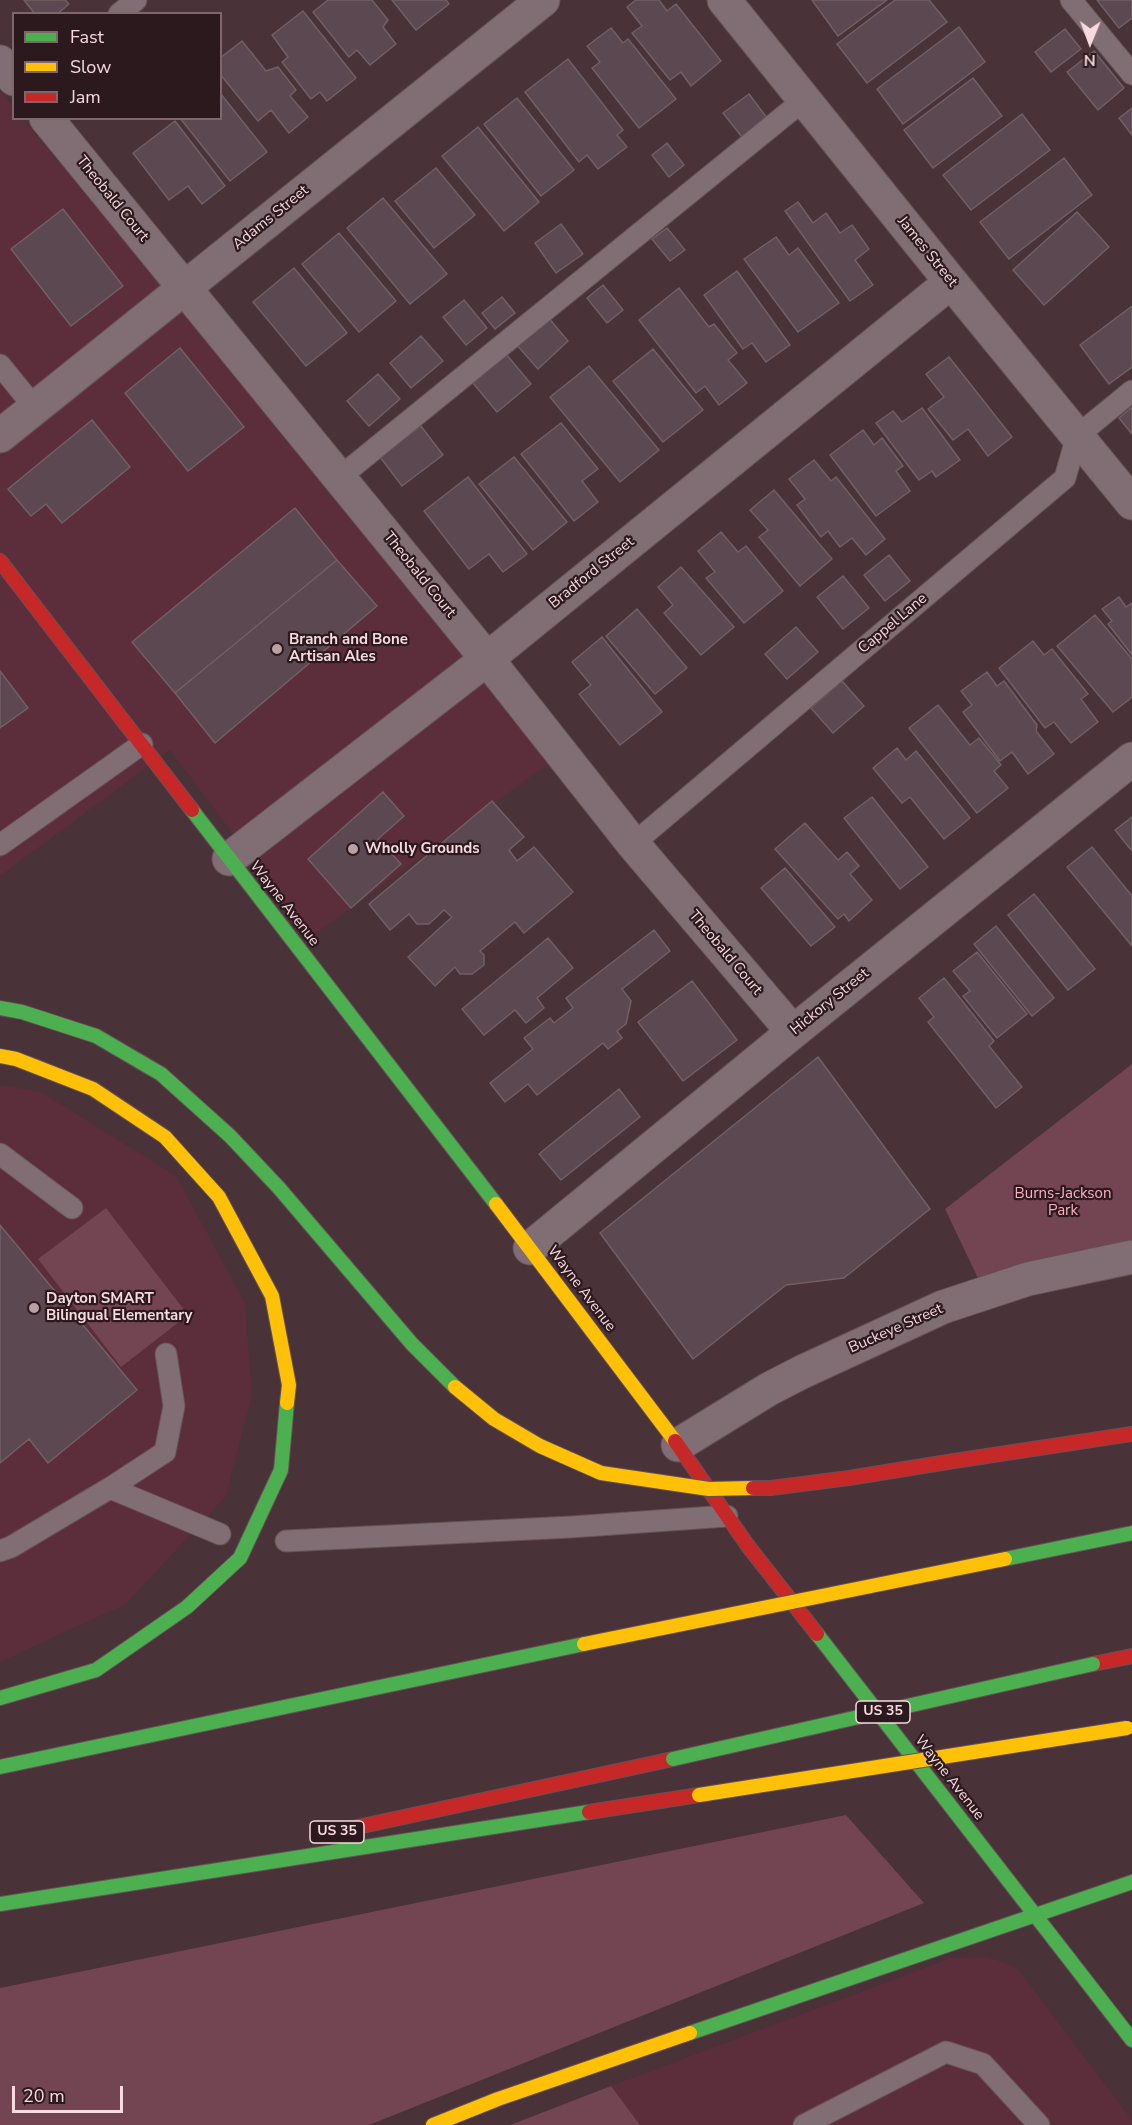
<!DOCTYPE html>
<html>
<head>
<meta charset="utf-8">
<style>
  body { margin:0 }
  #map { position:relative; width:1132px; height:2125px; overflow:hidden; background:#493238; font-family:"Nunito Sans",sans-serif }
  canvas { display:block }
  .legend { position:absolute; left:12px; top:12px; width:210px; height:108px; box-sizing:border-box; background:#2c191e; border:2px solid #7d666c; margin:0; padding:8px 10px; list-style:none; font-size:18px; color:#f7dae0 }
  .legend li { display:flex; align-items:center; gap:12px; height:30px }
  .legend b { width:30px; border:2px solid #7d666c }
  .north { position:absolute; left:1060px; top:12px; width:60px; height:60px; -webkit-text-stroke:4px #2c191e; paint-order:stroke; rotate:181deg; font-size:16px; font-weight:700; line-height:24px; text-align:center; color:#f7dae0 }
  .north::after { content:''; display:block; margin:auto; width:21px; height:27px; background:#f7dae0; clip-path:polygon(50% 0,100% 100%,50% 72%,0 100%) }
  .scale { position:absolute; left:12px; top:2086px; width:111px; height:27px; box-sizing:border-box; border:3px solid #f7dae0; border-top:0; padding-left:8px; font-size:18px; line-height:21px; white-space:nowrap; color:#f7dae0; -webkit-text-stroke:4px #2c191e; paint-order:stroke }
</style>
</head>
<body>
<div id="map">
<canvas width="1132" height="2125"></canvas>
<ul class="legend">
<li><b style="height:8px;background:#4caf50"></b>Fast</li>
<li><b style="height:8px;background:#ffc107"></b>Slow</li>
<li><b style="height:8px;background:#c62828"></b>Jam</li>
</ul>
<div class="north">N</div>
<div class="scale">20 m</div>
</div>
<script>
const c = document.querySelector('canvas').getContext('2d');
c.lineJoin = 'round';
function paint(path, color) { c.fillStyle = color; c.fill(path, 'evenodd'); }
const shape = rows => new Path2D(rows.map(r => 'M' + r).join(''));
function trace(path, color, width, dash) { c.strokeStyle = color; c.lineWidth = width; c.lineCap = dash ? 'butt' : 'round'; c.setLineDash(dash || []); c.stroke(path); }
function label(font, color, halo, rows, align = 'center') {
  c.font = font + ' "Nunito Sans",sans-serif'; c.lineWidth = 4.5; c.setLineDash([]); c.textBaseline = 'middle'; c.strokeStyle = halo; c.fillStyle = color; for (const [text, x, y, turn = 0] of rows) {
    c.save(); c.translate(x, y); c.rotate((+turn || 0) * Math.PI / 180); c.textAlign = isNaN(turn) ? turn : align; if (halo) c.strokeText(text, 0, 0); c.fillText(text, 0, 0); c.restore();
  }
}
paint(shape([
  [0,91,13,107,14,118,23,119,555,759,311,937,170,750,0,876],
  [0,1085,41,1092,176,1176,245,1303,252,1394,226,1496,126,1604,0,1662],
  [988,1957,1016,1967,1132,2120,1132,2125,640,2125,611,2086,951,1958]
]), '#5c2e3b');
paint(shape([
  [1132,1064,1132,1257,985,1293,945,1209],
  [106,1208,188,1315,121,1367,38,1259],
  [846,1815,924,1903,369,2125,0,2125,0,1988],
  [611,2086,640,2125,510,2125]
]), '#734451');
const building = shape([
  [24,0,65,0,69,4,57,14,35,14,24,0],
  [328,0,372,0,388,20,383,27,396,44,370,65,357,50,349,57,313,12,328,0],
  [392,0,446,0,449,4,416,30,392,0],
  [636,0,659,0,667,11,676,4,721,61,691,86,681,72,670,80,632,33,642,26,627,7,636,0],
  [812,0,887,0,838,36,812,0],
  [895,0,929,0,947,22,867,83,837,44,895,0],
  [1097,0,1132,0,1132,18,1119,28,1097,0],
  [303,11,356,78,327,101,320,92,311,99,282,62,288,57,272,35,303,11],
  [959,27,985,62,903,124,877,89,959,27],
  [611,28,623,43,628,39,676,99,639,128,592,68,600,62,587,46,611,28],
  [1065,29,1081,49,1051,72,1035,52,1065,29],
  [242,41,266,71,278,67,296,90,290,96,308,117,289,133,271,110,258,121,220,74,220,58,242,41],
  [1094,51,1124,88,1098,110,1067,72,1094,51],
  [568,59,623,130,617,135,627,147,598,169,587,155,579,162,525,92,568,59],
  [973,78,1002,116,933,168,904,130,973,78],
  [220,93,267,152,230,181,180,118,220,118,220,93],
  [749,94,767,118,742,137,723,113,749,94],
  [517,98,574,170,541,196,484,124,517,98],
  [1132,108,1132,135,1119,118,1132,108],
  [1022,114,1050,150,971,210,943,175,1022,114],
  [175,121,225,186,202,204,188,186,169,200,133,153,175,121],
  [478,127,539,202,504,231,442,156,478,127],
  [667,143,684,165,669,177,652,155,667,143],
  [1064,158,1092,195,1009,259,980,222,1064,158],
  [436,168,475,215,434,248,395,201,436,168],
  [383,198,447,274,410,304,347,228,383,198],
  [798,202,813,223,826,213,840,233,852,225,869,249,855,260,873,285,850,301,785,211,798,202],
  [63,209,123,286,71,326,11,249,63,209],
  [1077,212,1109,247,1044,305,1013,270,1077,212],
  [561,224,583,254,556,273,535,243,561,224],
  [667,228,685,250,670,261,652,239,667,228],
  [339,233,396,301,359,332,302,264,339,233],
  [776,237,789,255,798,248,839,303,798,332,744,259,776,237],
  [294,268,347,333,306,366,253,302,294,268],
  [737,271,790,345,766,362,752,343,743,349,704,295,737,271],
  [603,285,623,310,607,323,587,298,603,285],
  [679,288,709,327,714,324,737,353,728,360,747,383,719,405,705,386,696,393,639,320,679,288],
  [502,297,515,313,495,329,482,313,502,297],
  [464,300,487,328,466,345,443,317,464,300],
  [1132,306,1132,367,1109,384,1080,345,1132,306],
  [547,316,568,341,538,369,516,344,547,316],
  [421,336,443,361,411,388,390,363,421,336],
  [180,348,244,427,188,471,125,393,180,348],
  [653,349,703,410,663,442,613,381,653,349],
  [506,354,531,384,497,412,473,383,506,354],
  [949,357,1012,437,988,456,968,429,953,440,928,409,944,397,926,374,949,357],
  [589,366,659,450,620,482,550,397,589,366],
  [378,374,400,399,369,426,347,401,378,374],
  [1132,407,1132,434,1119,418,1132,407],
  [922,408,960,460,936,477,932,471,919,480,876,423,893,411,902,422,922,408],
  [92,420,130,467,62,523,46,504,31,516,8,489,92,420],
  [561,423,598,469,582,481,598,502,574,521,521,454,561,423],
  [421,426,443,455,402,486,380,457,421,426],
  [863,430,874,445,882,438,903,466,896,471,910,491,876,516,830,455,863,430],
  [514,457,567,522,533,550,479,484,514,457],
  [814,460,831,481,836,477,885,539,866,555,852,538,840,547,828,531,821,537,797,505,805,499,789,479,814,460],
  [468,477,527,554,503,572,489,554,469,569,424,511,468,477],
  [774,490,832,559,800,586,759,537,768,530,750,510,774,490],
  [295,508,337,560,175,693,132,642,295,508],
  [721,532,738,552,746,546,783,591,744,623,706,578,715,572,698,551,721,532],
  [889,555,910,581,885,601,864,575,889,555],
  [337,560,377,606,215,743,175,693,337,560],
  [681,567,734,627,701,655,664,613,673,605,658,587,681,567],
  [843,576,869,608,843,629,817,597,843,576],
  [1119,597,1126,607,1132,603,1132,655,1108,624,1112,621,1102,609,1119,597],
  [637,609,687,668,655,694,606,636,637,609],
  [1095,615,1132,659,1132,697,1113,712,1057,646,1095,615],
  [796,627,818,652,787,679,765,654,796,627],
  [602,637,662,712,620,745,579,694,591,685,572,662,602,637],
  [1033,641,1044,655,1052,649,1088,694,1081,699,1098,722,1071,743,1054,722,1045,728,999,668,1033,641],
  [0,671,28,708,0,728,0,671],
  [987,672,997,686,1004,681,1037,725,1036,731,1054,754,1028,774,1012,752,1000,761,963,712,972,705,961,691,987,672],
  [842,681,864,706,833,733,811,708,842,681],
  [938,705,970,745,979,738,1001,765,994,771,1008,788,977,813,909,728,938,705],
  [897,748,906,760,916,751,970,818,944,839,910,797,902,803,873,768,897,748],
  [383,792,404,816,378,839,401,864,351,908,308,859,383,792],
  [872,797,928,867,900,889,844,818,872,797],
  [492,801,524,837,509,850,517,861,534,847,573,892,524,933,515,922,480,951,484,955,484,965,472,974,460,974,455,967,435,986,408,957,452,917,444,910,429,924,417,924,409,914,390,930,369,904,492,801],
  [1132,817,1132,851,1115,830,1132,817],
  [805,823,838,860,847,852,859,866,850,874,872,900,849,921,844,914,838,919,775,849,805,823],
  [1092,847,1132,896,1132,946,1067,867,1092,847],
  [785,868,835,927,811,946,761,888,785,868],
  [1034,894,1095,969,1068,990,1008,915,1034,894],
  [996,926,1054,998,1032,1016,974,944,996,926],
  [654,930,670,951,622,989,631,1001,626,1024,617,1031,622,1038,608,1049,603,1043,537,1095,528,1084,505,1102,490,1083,533,1049,524,1038,550,1018,554,1023,573,1008,566,998,654,930],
  [548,938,573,968,537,998,544,1008,526,1023,515,1010,484,1035,462,1009,548,938],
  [977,952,1027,1014,997,1038,963,996,970,991,953,971,977,952],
  [944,978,994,1041,989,1046,1022,1087,996,1108,928,1022,934,1017,919,998,944,978],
  [692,981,737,1040,683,1081,638,1022,692,981],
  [818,1057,930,1209,844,1278,786,1285,693,1359,600,1233,818,1057],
  [619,1089,640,1117,561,1180,539,1154,619,1089],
  [0,1225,137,1390,48,1463,29,1439,0,1463,0,1225]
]);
paint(building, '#5c4850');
trace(building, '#725f66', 1.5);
const lane = shape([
  [1071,0,1132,74],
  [119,14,136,0],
  [0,365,35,408],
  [340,477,805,99],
  [633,844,1065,478,1077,436,1132,391],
  [0,845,142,744],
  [0,1154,72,1208],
  [110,1488,220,1534],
  [286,1541,571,1527,727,1516],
  [0,1551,11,1547,110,1488,165,1452,174,1406,166,1354],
  [804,2125,946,2052,983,2064,1039,2125]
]);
const street = shape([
  [724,0,951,282,1132,503],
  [0,62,14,79],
  [46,118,487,659,633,844,793,1032],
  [0,436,543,0],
  [229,859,487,659,951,282],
  [530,1248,793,1032,1132,759],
  [678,1445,769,1389,802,1372,943,1307,1028,1279,1132,1257]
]);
const fast = shape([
  [192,810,496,1204],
  [0,1008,22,1012,96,1036,161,1074,230,1136,279,1188,412,1344,455,1387],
  [1005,1559,1132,1533],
  [817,1634,1132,2040],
  [0,1698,96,1670,187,1607,240,1558,281,1470,287,1403],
  [0,1767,584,1644],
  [0,1904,589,1812],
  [690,2033,1132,1882]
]);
const slow = shape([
  [0,1056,16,1059,93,1089,165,1137,219,1197,272,1296,289,1385,287,1403],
  [496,1204,675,1441],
  [433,2125,498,2099,690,2033]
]);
const jam = shape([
  [0,561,192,810],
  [675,1441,748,1546,817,1634],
  [954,1461,1132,1434],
  [1093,1664,1132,1656],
  [589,1812,699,1795],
  [348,1829,673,1759]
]);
trace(lane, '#665156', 23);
trace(street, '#665156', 35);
trace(fast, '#665156', 16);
trace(slow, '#665156', 16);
trace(jam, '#665156', 16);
trace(lane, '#816e74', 21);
trace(street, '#816e74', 33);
trace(fast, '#4caf50', 14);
trace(slow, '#ffc107', 14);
trace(jam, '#c62828', 14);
const fastBridge = shape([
  [673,1759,1093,1664]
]);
const slowBridge = shape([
  [455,1387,494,1419,540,1446,601,1473,709,1489,753,1488],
  [584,1644,1005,1559],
  [699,1795,1127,1728]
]);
const jamBridge = shape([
  [753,1488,771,1488,849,1478,954,1461]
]);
trace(fastBridge, '#665156', 16, []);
trace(slowBridge, '#665156', 16, []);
trace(jamBridge, '#665156', 16, []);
trace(fastBridge, '#4caf50', 14);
trace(slowBridge, '#ffc107', 14);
trace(jamBridge, '#c62828', 14);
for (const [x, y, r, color] of [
  [277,649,6,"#ba9fa5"],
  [353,849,6,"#ba9fa5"],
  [34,1308,6,"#ba9fa5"]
]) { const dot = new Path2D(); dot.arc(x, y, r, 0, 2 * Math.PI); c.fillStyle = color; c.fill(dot); trace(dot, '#2c191e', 2); }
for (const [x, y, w] of [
  [883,1712,54],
  [337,1832,54]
]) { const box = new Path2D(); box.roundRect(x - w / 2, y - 11, w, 22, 4.5); c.fillStyle = '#2c191e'; c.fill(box); trace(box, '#f7dae0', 1.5); }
label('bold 14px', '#f7dae0', null, [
  ["US 35",883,1712],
  ["US 35",337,1832]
]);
label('15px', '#f7dae0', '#2c191e', [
  ["Theobald Court",112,199,51],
  ["Adams Street",271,218,-39],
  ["James Street",927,252,51],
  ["Bradford Street",592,573,-39],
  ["Theobald Court",419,575,51],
  ["Cappel Lane",893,624,-40],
  ["Wayne Avenue",284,904,52],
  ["Theobald Court",725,953,50],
  ["Hickory Street",830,1002,-39],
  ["Wayne Avenue",581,1289,53],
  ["Buckeye Street",896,1329,-24],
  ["Wayne Avenue",949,1778,52]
]);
label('bold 15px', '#f7dae0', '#2c191e', [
  ["Branch and Bone",289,640],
  ["Artisan Ales",289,657],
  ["Wholly Grounds",365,849],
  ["Dayton SMART",46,1299],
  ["Bilingual Elementary",46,1316]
], 'left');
label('15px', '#fab0c1', '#2c191e', [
  ["Burns-Jackson",1063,1194],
  ["Park",1063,1211]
]);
</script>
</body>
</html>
